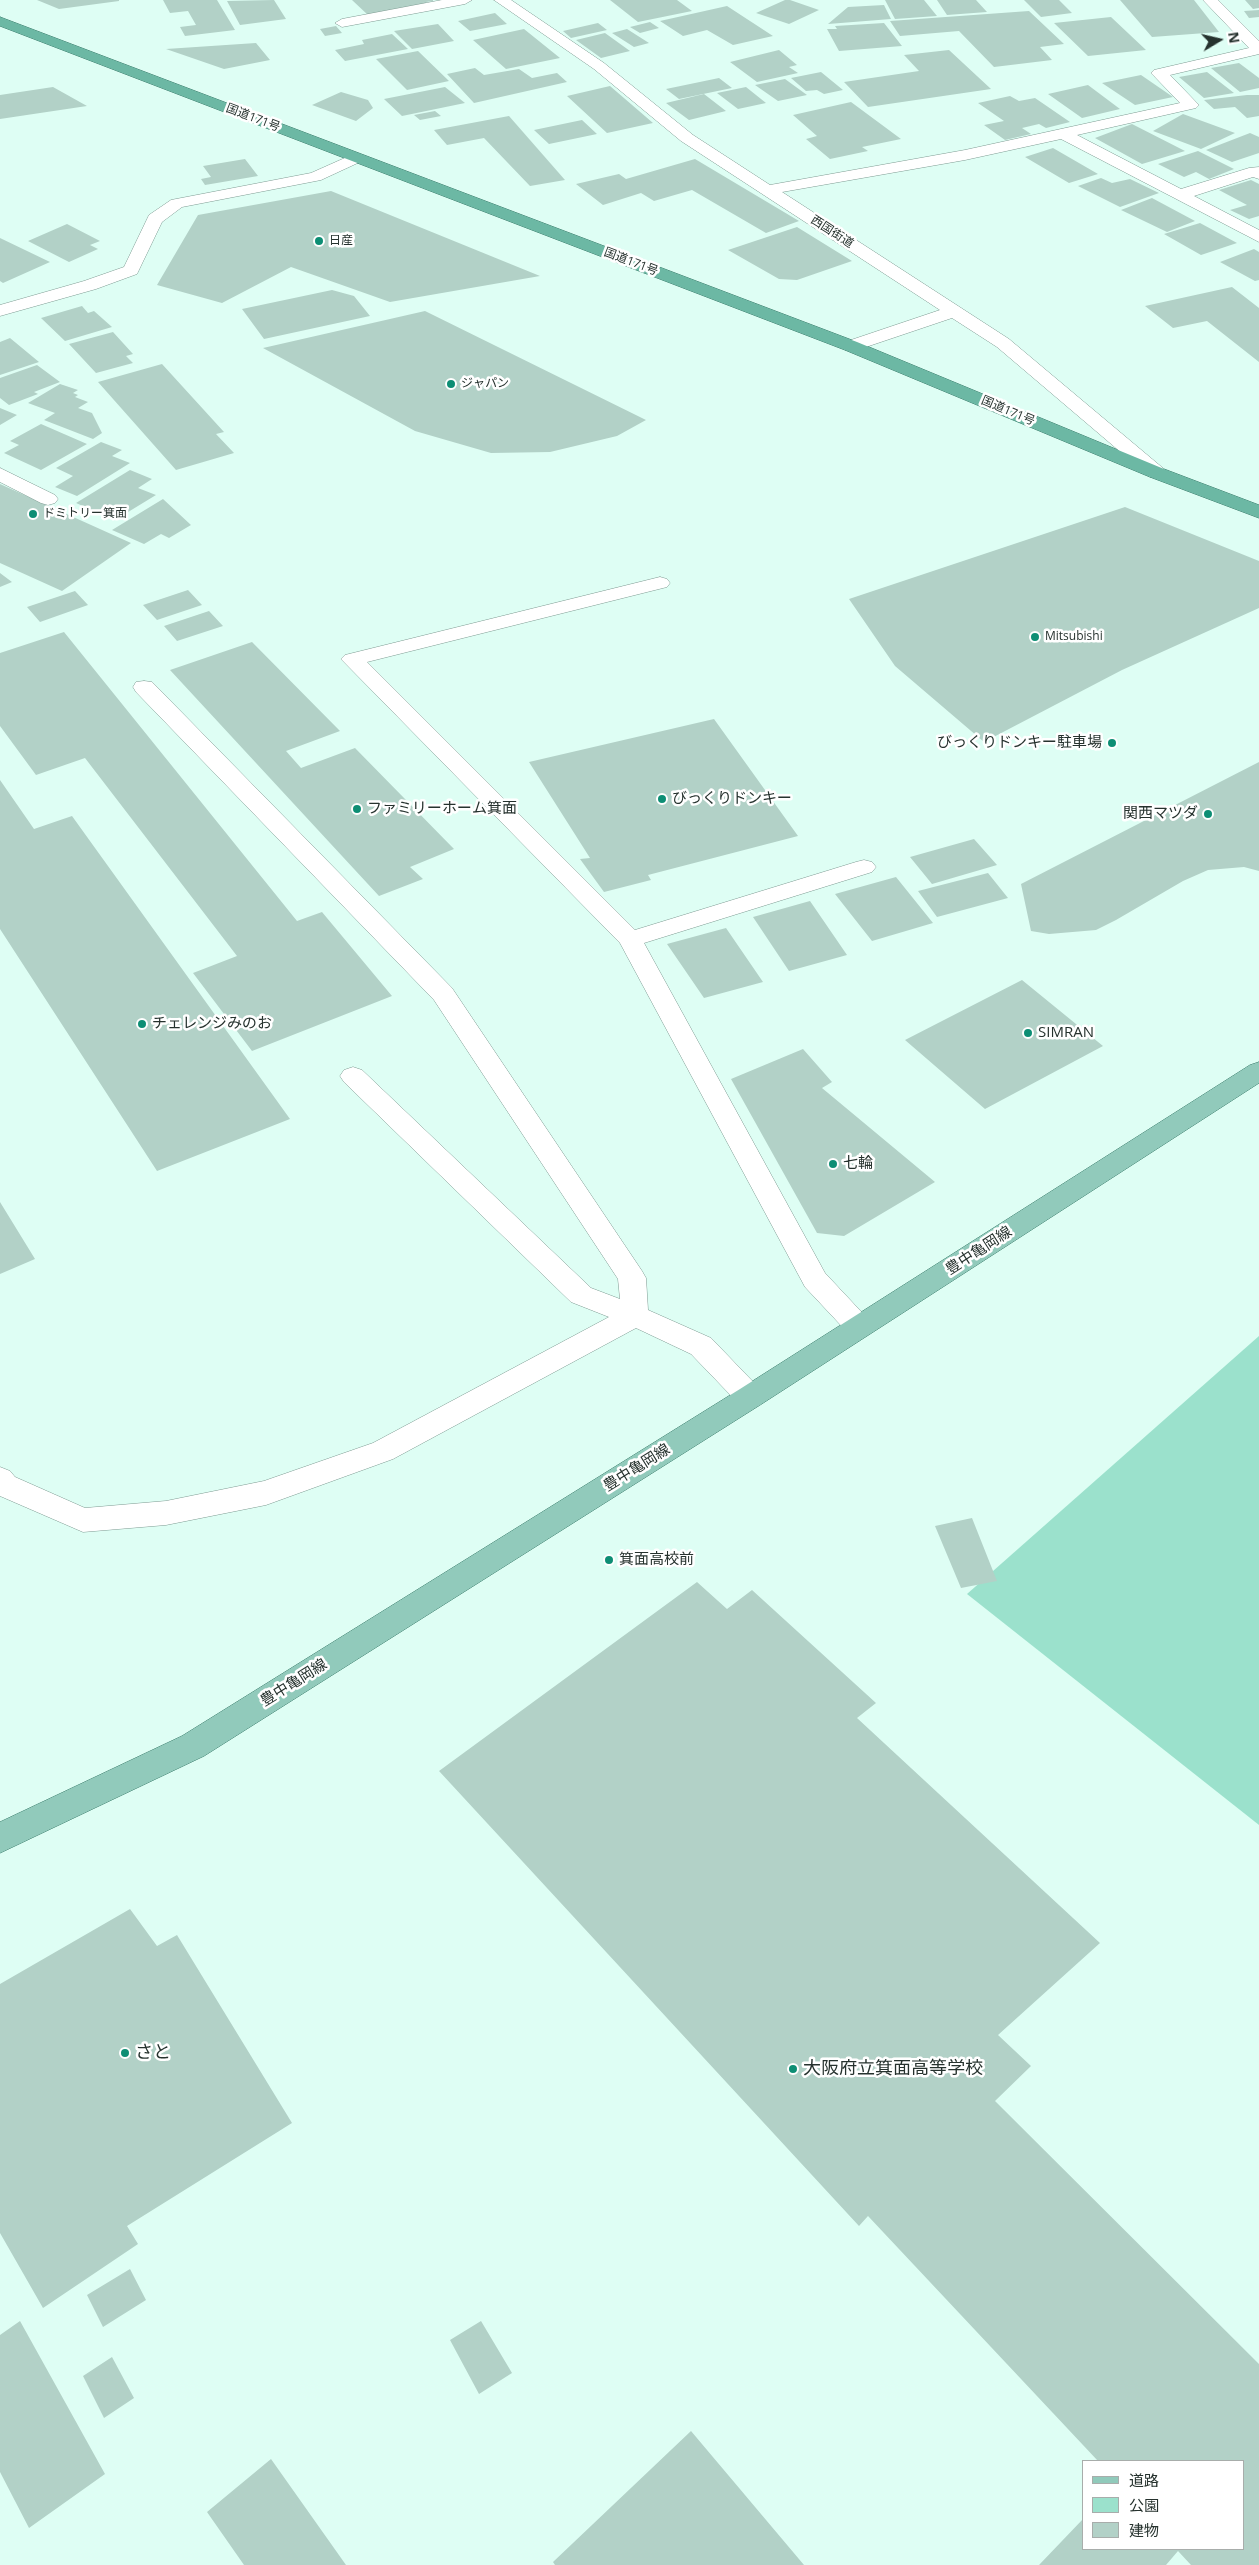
<!DOCTYPE html>
<html>
<head>
<meta charset="utf-8">
<style>
  body { margin:0 }
  #map { position:relative; width:1259px; height:2565px; overflow:hidden; background:#defef4; font-family:"Open Sans","Noto Sans JP",sans-serif }
  canvas { display:block }
  .legend { position:absolute; left:1082px; top:2460px; width:162px; height:90px; box-sizing:border-box; background:#fff; border:1px solid #a8adab; margin:0; padding:6px 9px; list-style:none; font-size:15px; color:#26322e }
  .legend li { display:flex; align-items:center; gap:10px; height:25px }
  .legend b { width:25px; border:1px solid #a8adab }
  .north { position:absolute; left:1194px; top:15px; width:50px; height:50px; -webkit-text-stroke:4px #fff; paint-order:stroke; rotate:81deg; font-size:14px; font-weight:700; line-height:20px; text-align:center; color:#26322e }
  .north::after { content:''; display:block; margin:auto; width:18px; height:22px; background:#26322e; clip-path:polygon(50% 0,100% 100%,50% 72%,0 100%) }
</style>
</head>
<body>
<div id="map">
<canvas width="1259" height="2565"></canvas>
<ul class="legend">
<li><b style="height:6px;background:#91cabb"></b>道路</li>
<li><b style="height:14px;background:#9be1cc"></b>公園</li>
<li><b style="height:14px;background:#b2d1c7"></b>建物</li>
</ul>
<div class="north">N</div>
</div>
<script>
const c = document.querySelector('canvas').getContext('2d');
c.lineJoin = 'round';
function paint(path, color) { c.fillStyle = color; c.fill(path, 'evenodd'); }
const shape = rows => new Path2D(rows.map(r => 'M' + r).join(''));
function trace(path, color, width, dash) { c.strokeStyle = color; c.lineWidth = width; c.lineCap = dash ? 'butt' : 'round'; c.setLineDash(dash || []); c.stroke(path); }
function label(font, color, halo, rows, align = 'center') {
  c.font = font + ' "Open Sans","Noto Sans JP",sans-serif'; c.lineWidth = 5; c.setLineDash([]); c.textBaseline = 'middle'; c.strokeStyle = halo; c.fillStyle = color; for (const [text, x, y, turn = 0] of rows) {
    c.save(); c.translate(x, y); c.rotate((+turn || 0) * Math.PI / 180); c.textAlign = isNaN(turn) ? turn : align; if (halo) c.strokeText(text, 0, 0); c.fillText(text, 0, 0); c.restore();
  }
}
paint(shape([
  [1259,1336,1259,1825,967,1594]
]), '#9be1cc');
paint(shape([
  [37,0,119,0,119,1,59,9],
  [163,0,217,0,235,30,185,36,180,27,196,25,188,11,170,13],
  [274,0,286,19,240,25,227,1],
  [352,0,433,0,433,1,426,2,428,5,369,16],
  [610,0,677,0,692,11,638,22],
  [785,0,790,0,819,10,789,24,756,13],
  [885,0,924,0,937,16,895,19],
  [937,0,976,0,987,12,947,15],
  [1024,0,1059,0,1072,13,1041,17],
  [1120,0,1194,0,1219,32,1152,37],
  [1245,0,1259,0,1259,8,1253,9],
  [884,5,891,19,828,24,848,7],
  [727,6,773,36,733,45,707,30,683,36,660,21],
  [1259,10,1259,17,1249,18,1244,11],
  [1029,11,1064,44,1040,47,1052,60,994,67,959,31,900,36,890,21],
  [495,13,507,24,470,31,458,21],
  [1111,17,1146,50,1088,56,1054,23],
  [650,22,659,28,640,33,630,27],
  [598,23,607,30,571,38,563,31],
  [884,23,902,46,839,51,827,29,837,29,835,26],
  [438,24,454,41,412,49,394,31],
  [336,26,342,33,325,36,320,29],
  [524,29,560,58,506,69,473,40],
  [627,29,649,43,634,47,612,33],
  [605,33,630,51,601,58,576,40],
  [392,34,408,49,345,61,335,50,364,44,362,40],
  [256,43,270,60,224,69,166,49],
  [779,50,797,65,789,67,798,73,757,82,730,62],
  [949,50,991,89,868,107,844,82,919,71,904,55],
  [418,51,449,81,407,90,376,59],
  [1239,63,1259,78,1259,88,1240,92,1211,68],
  [475,68,484,75,519,69,532,78,557,73,567,82,474,103,447,74],
  [821,72,843,90,824,94,817,90,806,91,791,78],
  [1207,72,1234,93,1204,98,1179,77],
  [1141,75,1173,97,1135,105,1102,83],
  [719,78,732,88,679,99,666,89],
  [785,79,807,95,778,101,755,85],
  [1088,85,1120,109,1082,118,1048,94],
  [610,86,653,123,607,133,567,96],
  [53,87,87,106,0,119,0,95],
  [445,87,465,103,402,116,384,99],
  [746,87,766,103,738,109,717,93],
  [341,92,368,100,373,108,356,121,312,105],
  [704,94,726,111,689,120,666,103],
  [1247,95,1259,95,1259,116,1247,118,1235,107,1214,109,1204,100],
  [1010,96,1019,101,1035,98,1070,122,1046,128,1039,124,1022,128,1031,134,1005,140,984,125,1004,121,978,103],
  [851,102,901,139,862,147,868,151,830,159,806,139,817,136,793,115],
  [435,111,441,116,420,120,414,115],
  [1183,114,1235,133,1201,149,1153,131],
  [509,116,565,180,530,186,484,138,447,145,434,130],
  [582,120,597,134,549,144,534,130],
  [1132,124,1185,151,1142,164,1095,138],
  [1250,133,1259,137,1259,153,1232,162,1206,150],
  [1053,148,1098,174,1069,183,1025,157],
  [1198,151,1234,169,1209,179,1196,172,1184,177,1158,164],
  [245,159,258,176,205,185,201,179,211,177,203,166],
  [695,159,799,221,766,233,692,190,654,201,641,193,603,205,576,184,619,174,626,179],
  [1101,178,1112,183,1130,179,1159,193,1120,207,1078,186],
  [1251,180,1259,184,1259,216,1249,219,1230,210,1247,205,1219,190],
  [331,191,540,276,390,302,291,267,222,303,157,285,198,215],
  [1152,198,1195,221,1167,232,1121,210],
  [1200,223,1237,243,1201,255,1164,234],
  [67,224,100,241,90,245,98,249,69,262,28,241],
  [797,227,852,261,797,280,779,279,728,250],
  [0,238,50,262,3,283,0,281],
  [1254,249,1259,252,1259,280,1255,281,1220,262],
  [1232,287,1259,308,1259,362,1207,321,1173,328,1145,306],
  [332,290,354,296,370,316,264,339,242,309],
  [82,306,88,313,94,311,112,327,65,341,41,318],
  [425,311,646,420,617,436,550,452,491,453,415,431,263,348],
  [113,332,133,354,126,356,133,363,96,373,69,344],
  [10,338,39,362,0,375,0,342],
  [162,364,224,432,216,434,234,453,176,470,98,382],
  [37,365,60,382,34,392,38,394,9,405,0,398,0,378],
  [60,384,78,390,73,393,78,395,75,397,88,402,78,408,92,413,102,433,93,439,44,420,55,413,28,403],
  [0,408,17,415,0,425],
  [41,424,87,444,41,470,4,453,19,445,10,441],
  [101,442,122,450,112,456,130,463,77,496,55,487,73,476,56,468],
  [130,470,152,479,138,488,156,495,115,520,76,503],
  [0,484,131,543,62,591,0,563],
  [163,499,191,525,169,538,161,534,144,544,112,530],
  [1125,507,1259,561,1259,608,1122,670,984,742,895,666,849,599],
  [0,573,12,582,0,587],
  [188,590,202,605,157,620,143,605],
  [75,591,88,605,40,622,27,607],
  [209,611,223,626,177,641,164,626],
  [64,632,297,921,322,912,392,996,252,1051,193,973,237,956,85,758,36,775,0,726,0,653],
  [252,642,340,731,286,751,301,768,355,748,454,849,410,867,423,879,379,896,170,670],
  [714,719,798,836,648,875,651,880,604,892,580,859,590,858,529,762],
  [1259,762,1259,871,1244,867,1208,870,1183,881,1116,920,1096,930,1049,934,1031,931,1021,884],
  [0,780,34,829,72,816,290,1119,157,1171,0,929],
  [974,839,997,865,932,884,910,857],
  [988,873,1008,898,937,917,918,891],
  [896,877,933,923,872,941,835,894],
  [810,901,847,955,789,971,753,917],
  [726,928,763,982,704,998,667,944],
  [1022,980,1103,1046,985,1109,905,1040],
  [803,1049,832,1082,822,1088,935,1182,844,1236,817,1233,731,1079],
  [0,1202,35,1259,0,1274],
  [972,1518,997,1581,961,1588,935,1526],
  [697,1582,727,1609,752,1590,876,1703,857,1718,1100,1943,998,2035,1031,2066,995,2101,1259,2364,1259,2565,1191,2565,1178,2551,1166,2565,1039,2565,1083,2519,1083,2549,1243,2549,1243,2461,1098,2461,868,2216,859,2226,439,1771],
  [130,1909,157,1946,177,1935,292,2123,127,2226,138,2244,43,2308,0,2233,0,1984],
  [130,2269,146,2300,103,2327,87,2295],
  [20,2321,105,2474,29,2528,0,2472,0,2335],
  [481,2321,512,2373,479,2394,450,2340],
  [112,2357,134,2398,104,2418,83,2376],
  [691,2431,804,2565,555,2565,553,2562],
  [271,2459,346,2565,244,2565,207,2512]
]), '#b2d1c7');
const service = shape([
  [0,468,55,495,58,499,55,503,48,505,41,503,0,482,0,468],
  [144,681,152,682,452,988,642,1271,646,1278,648,1310,711,1338,760,1389,764,1397,760,1405,750,1408,740,1405,691,1354,636,1328,393,1459,266,1505,166,1525,83,1532,0,1496,0,1467,10,1471,15,1477,85,1508,166,1501,264,1481,373,1443,609,1317,571,1302,344,1082,340,1076,344,1070,353,1067,362,1070,591,1288,620,1299,618,1279,434,1000,136,692,133,687,136,682,144,681]
]);
const minor = shape([
  [442,0,472,0,465,4,342,27,335,23,342,19,442,0],
  [494,0,511,0,604,63,693,135,770,185,965,150,1180,103,1154,76,1151,73,1154,70,1249,48,1203,0,1218,0,1259,41,1259,54,1170,75,1196,102,1199,105,1196,108,1077,135,1181,189,1249,168,1259,167,1259,179,1253,177,1194,196,1259,230,1259,242,1061,139,965,160,782,192,1009,339,1164,469,1167,473,1164,477,1150,477,997,347,952,318,857,350,845,350,842,346,845,342,940,310,681,141,594,69,494,0],
  [356,153,362,155,364,158,362,161,321,180,182,207,162,222,137,274,96,289,0,316,0,305,84,281,124,267,149,215,171,200,311,173,356,153],
  [660,577,667,579,670,583,667,587,367,662,635,930,856,862,864,860,872,862,876,867,872,872,644,943,825,1273,869,1320,873,1327,869,1334,859,1338,849,1334,805,1287,620,943,341,659,345,655,660,577]
]);
const primary = shape([
  [1259,1062,1259,1083,760,1405,204,1756,0,1853,0,1822,182,1736,740,1389,1250,1065,1259,1062]
]);
const trunk = shape([
  [0,17,857,342,1164,469,1259,505,1259,518,1150,477,845,350,0,26,0,17]
]);
trace(service, '#7e9b92', 1);
trace(minor, '#7e9b92', 1);
trace(primary, '#3c7d6c', 1);
trace(trunk, '#3c7d6c', 1);
paint(service, '#fff');
paint(minor, '#fff');
paint(primary, '#91cabb');
paint(trunk, '#6cb8a4');
for (const [x, y, r, color] of [
  [319,241,5,"#0d8e74"],
  [451,384,5,"#0d8e74"],
  [33,514,5,"#0d8e74"],
  [1035,637,5,"#0d8e74"],
  [1112,743,5,"#0d8e74"],
  [662,799,5,"#0d8e74"],
  [357,809,5,"#0d8e74"],
  [1208,814,5,"#0d8e74"],
  [142,1024,5,"#0d8e74"],
  [1028,1033,5,"#0d8e74"],
  [833,1164,5,"#0d8e74"],
  [609,1560,5,"#0d8e74"],
  [125,2053,5,"#0d8e74"],
  [793,2069,5,"#0d8e74"]
]) { const dot = new Path2D(); dot.arc(x, y, r, 0, 2 * Math.PI); c.fillStyle = color; c.fill(dot); trace(dot, '#fff', 2); }
label('12px', '#26322e', '#fff', [
  ["国道171号",253,118,21],
  ["西国街道",832,232,33],
  ["国道171号",631,262,21],
  ["国道171号",1008,411,23]
]);
label('12px', '#26322e', '#fff', [
  ["日産",329,241],
  ["ジャパン",461,384],
  ["ドミトリー箕面",43,514],
  ["Mitsubishi",1045,637]
], 'left');
label('15px', '#26322e', '#fff', [
  ["びっくりドンキー駐車場",1102,743,"right"],
  ["びっくりドンキー",672,799],
  ["ファミリーホーム箕面",367,809],
  ["関西マツダ",1198,814,"right"],
  ["チェレンジみのお",152,1024],
  ["SIMRAN",1038,1033],
  ["七輪",843,1164],
  ["箕面高校前",619,1560]
], 'left');
label('15px', '#26322e', '#fff', [
  ["豊中亀岡線",979,1251,-33],
  ["豊中亀岡線",637,1468,-32],
  ["豊中亀岡線",294,1683,-32]
]);
label('18px', '#26322e', '#fff', [
  ["さと",135,2053],
  ["大阪府立箕面高等学校",803,2069]
], 'left');
</script>
</body>
</html>
